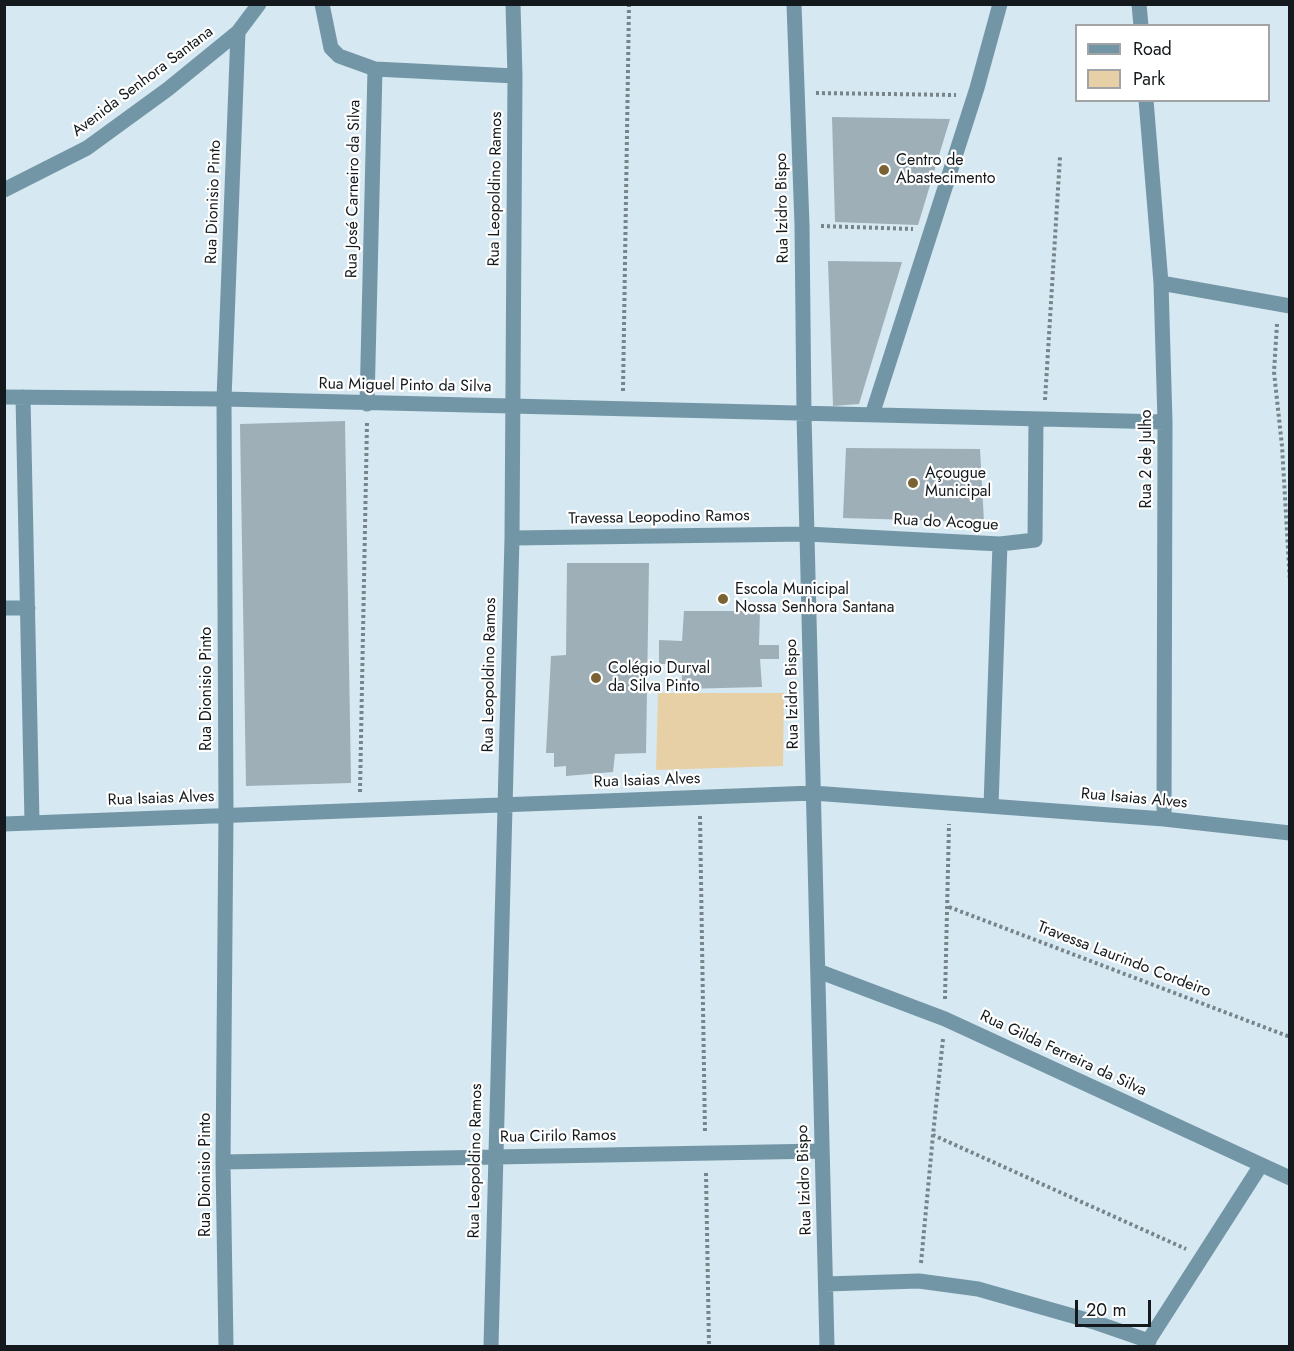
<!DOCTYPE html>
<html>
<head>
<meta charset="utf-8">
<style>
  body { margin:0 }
  #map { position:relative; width:1294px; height:1351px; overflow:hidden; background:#d6e8f1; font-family:Jost,sans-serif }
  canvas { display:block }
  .frame { position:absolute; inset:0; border:6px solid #13191c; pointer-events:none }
  .legend { position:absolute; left:1075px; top:24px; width:195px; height:78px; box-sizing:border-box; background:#fff; border:2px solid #a1a3a4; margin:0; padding:8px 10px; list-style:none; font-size:18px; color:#13191c }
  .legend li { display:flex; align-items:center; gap:12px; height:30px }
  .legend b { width:30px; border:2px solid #a1a3a4 }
  .scale { position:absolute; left:1075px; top:1300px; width:76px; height:27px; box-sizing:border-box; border:3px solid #13191c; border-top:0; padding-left:8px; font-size:18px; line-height:21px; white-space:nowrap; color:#13191c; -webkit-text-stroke:4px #fff; paint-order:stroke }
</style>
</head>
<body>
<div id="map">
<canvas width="1294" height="1351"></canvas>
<div class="frame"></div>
<ul class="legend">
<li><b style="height:8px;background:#7396a6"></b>Road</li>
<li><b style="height:16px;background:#e8d0a6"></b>Park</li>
</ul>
<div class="scale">20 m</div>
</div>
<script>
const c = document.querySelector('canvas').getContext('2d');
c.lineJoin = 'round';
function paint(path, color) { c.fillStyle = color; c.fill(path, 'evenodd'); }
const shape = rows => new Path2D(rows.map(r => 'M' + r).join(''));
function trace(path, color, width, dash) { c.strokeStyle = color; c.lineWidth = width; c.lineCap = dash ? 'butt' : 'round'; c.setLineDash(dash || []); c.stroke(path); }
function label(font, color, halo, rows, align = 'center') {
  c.font = font + ' Jost,sans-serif'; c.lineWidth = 4.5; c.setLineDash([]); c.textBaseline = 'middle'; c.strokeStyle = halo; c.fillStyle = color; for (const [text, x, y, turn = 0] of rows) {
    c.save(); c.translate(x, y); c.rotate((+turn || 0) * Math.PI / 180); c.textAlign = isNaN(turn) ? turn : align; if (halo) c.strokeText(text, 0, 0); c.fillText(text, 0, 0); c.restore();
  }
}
paint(shape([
  [658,693,784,693,783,766,656,770]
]), '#e8d0a6');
paint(shape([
  [832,117,950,119,918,225,835,222],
  [828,261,902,262,859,404,833,406],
  [345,421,351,783,246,786,240,424],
  [846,448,980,449,984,522,843,518],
  [567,563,649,563,646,753,615,754,613,772,566,776,566,766,554,767,554,753,546,753,551,656,566,655],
  [684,611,760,611,759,645,779,645,779,659,760,659,762,687,682,689,682,664,659,664,659,640,682,641]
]), '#9eafb7');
trace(shape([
  [816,93,956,95],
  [821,226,913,229],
  [1277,324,1274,372,1282,446,1290,583],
  [623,391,629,4],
  [1045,400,1060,157],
  [1290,755,1290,758],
  [360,792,367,422],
  [700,816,705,1133],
  [949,907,1290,1037],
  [945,999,949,824],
  [943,1039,933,1135,1186,1249],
  [706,1173,709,1346],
  [921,1263,933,1135]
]), '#77848a', 4, [3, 3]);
trace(shape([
  [322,4,331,48,339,56,375,69,367,404],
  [794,4,802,225,804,414,827,1346],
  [1139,4,1141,26],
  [375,69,515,76],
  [1146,100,1161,283,1165,422,1164,819],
  [4,190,87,148,168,89,238,32,259,4],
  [1161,283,1290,306],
  [4,397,224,399,1165,422],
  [23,397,32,822],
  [872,415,977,88,1000,4],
  [512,538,807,534,1000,544,1035,540,1036,419],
  [4,608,28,608],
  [991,806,1000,544],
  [4,824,813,793,1164,819,1290,833],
  [818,971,945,1019,1290,1178],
  [223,1162,822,1151],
  [826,1284,919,1281,978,1289,1094,1322,1149,1341],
  [226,1346,223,1162,226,814,224,399,238,32],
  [491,1346,512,538,515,76,513,4],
  [1145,1346,1261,1165]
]), '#7396a6', 15);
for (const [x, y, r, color] of [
  [884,170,6,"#7b6233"],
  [913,483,6,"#7b6233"],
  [723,599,6,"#7b6233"],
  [596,678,6,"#7b6233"]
]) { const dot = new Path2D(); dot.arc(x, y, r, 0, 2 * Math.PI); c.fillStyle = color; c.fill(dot); trace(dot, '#fff', 2); }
label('16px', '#13191c', '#fff', [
  ["Avenida Senhora Santana",143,82,-37],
  ["Rua José Carneiro da Silva",354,189,-89],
  ["Rua Leopoldino Ramos",496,189,-89],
  ["Rua Dionisio Pinto",214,202,-88],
  ["Rua Izidro Bispo",783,208,-91],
  ["Rua Miguel Pinto da Silva",405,386,1],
  ["Rua 2 de Julho",1147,459,-90],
  ["Travessa Leopodino Ramos",659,518,-1],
  ["Rua do Acogue",946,523,3],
  ["Rua Leopoldino Ramos",490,675,-89],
  ["Rua Dionisio Pinto",207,689,-90],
  ["Rua Izidro Bispo",793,694,-91],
  ["Rua Isaias Alves",647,781,-2],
  ["Rua Isaias Alves",161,799,-2],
  ["Rua Isaias Alves",1134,799,5],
  ["Travessa Laurindo Cordeiro",1124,960,21],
  ["Rua Gilda Ferreira da Silva",1063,1054,25],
  ["Rua Cirilo Ramos",558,1137,-1],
  ["Rua Leopoldino Ramos",476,1161,-89],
  ["Rua Dionisio Pinto",206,1175,-90],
  ["Rua Izidro Bispo",805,1180,-92]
]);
label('16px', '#13191c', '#fff', [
  ["Centro de",896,161],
  ["Abastecimento",896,179],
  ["Açougue",925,474],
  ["Municipal",925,492],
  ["Escola Municipal",735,590],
  ["Nossa Senhora Santana",735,608],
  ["Colégio Durval",608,669],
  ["da Silva Pinto",608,687]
], 'left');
</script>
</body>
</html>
